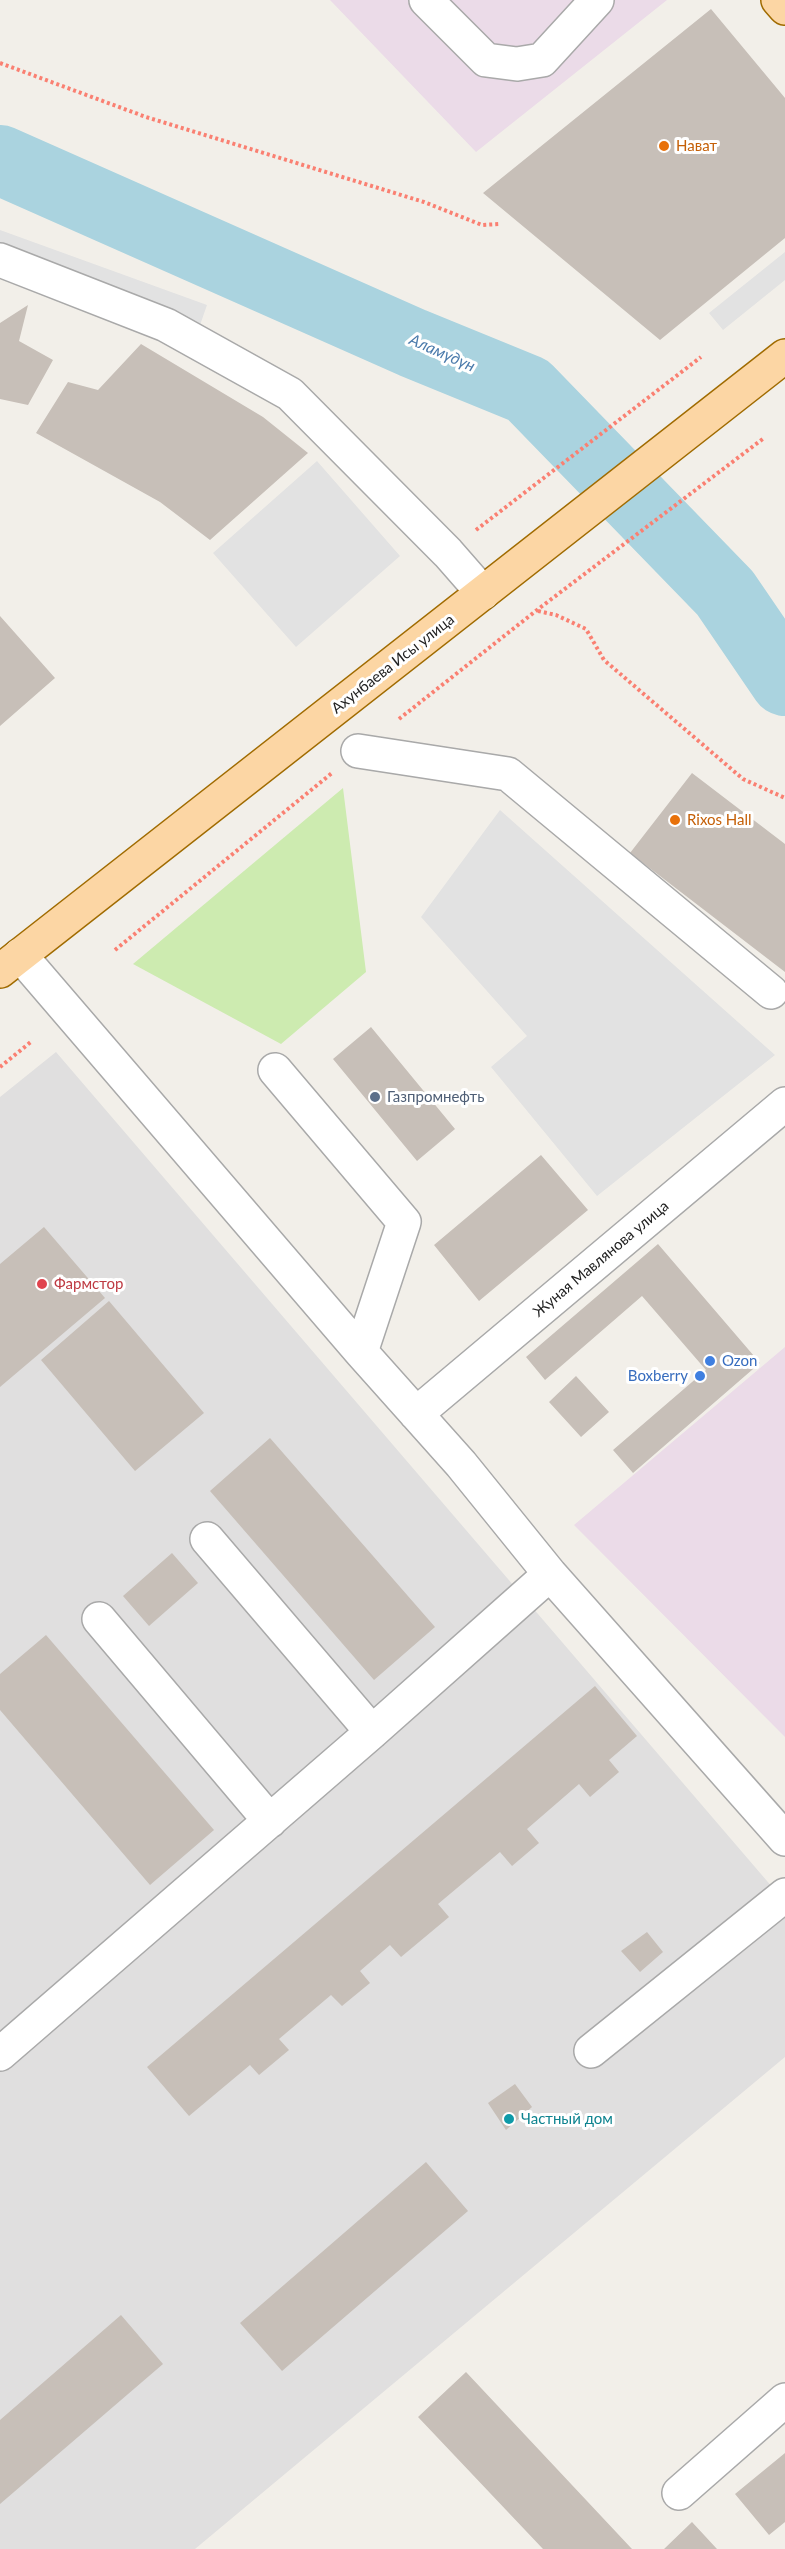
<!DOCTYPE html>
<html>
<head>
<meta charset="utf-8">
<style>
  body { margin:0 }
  canvas { display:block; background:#f2efe9 }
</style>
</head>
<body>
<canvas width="785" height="2549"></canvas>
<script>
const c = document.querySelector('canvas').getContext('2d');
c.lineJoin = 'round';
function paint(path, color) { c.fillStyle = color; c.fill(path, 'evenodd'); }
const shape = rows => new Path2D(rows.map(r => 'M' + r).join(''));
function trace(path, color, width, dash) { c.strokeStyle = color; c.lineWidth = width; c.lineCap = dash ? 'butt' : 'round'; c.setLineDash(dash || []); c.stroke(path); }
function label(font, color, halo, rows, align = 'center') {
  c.font = font + ' Lato,sans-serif'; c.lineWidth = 6; c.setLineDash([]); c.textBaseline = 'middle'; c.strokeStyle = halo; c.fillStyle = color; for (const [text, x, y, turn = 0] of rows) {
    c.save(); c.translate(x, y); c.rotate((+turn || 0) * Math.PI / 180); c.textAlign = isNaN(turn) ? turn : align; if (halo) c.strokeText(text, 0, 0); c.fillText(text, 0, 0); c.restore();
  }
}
paint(shape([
  [56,1052,785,1902,785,2057,195,2549,0,2549,0,1097]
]), '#e0dfdf');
paint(shape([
  [330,0,667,0,476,152],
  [785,1347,785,1737,574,1525]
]), '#ebdbe8');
paint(shape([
  [343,788,366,972,281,1044,133,964]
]), '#cdebb0');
paint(shape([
  [0,230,207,305,199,328,0,255],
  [785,252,785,280,723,330,709,313],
  [317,461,400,556,296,647,213,553],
  [500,810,775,1055,597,1196,491,1067,527,1036,421,917]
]), '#e2e2e2');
trace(shape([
  [0,160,413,343,528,390,725,593,785,681]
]), '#aad3df', 70);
paint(shape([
  [711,9,785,98,785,238,660,340,483,193],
  [28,305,19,341,53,360,28,405,0,399,0,323],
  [141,344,263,417,308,453,210,540,160,502,36,433,68,382,98,390],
  [0,616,55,678,0,726],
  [692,773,785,844,785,972,630,853],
  [371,1027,455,1129,417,1161,333,1059],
  [541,1155,588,1210,479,1301,434,1245],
  [44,1227,105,1298,0,1387,0,1264],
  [658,1244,760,1363,633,1473,613,1450,706,1370,642,1296,545,1380,526,1357],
  [109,1301,204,1413,135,1471,41,1360],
  [576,1376,609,1412,581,1437,549,1402],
  [270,1438,435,1627,374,1680,210,1491],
  [172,1553,198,1583,149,1626,123,1596],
  [46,1635,214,1830,150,1885,0,1710,0,1674],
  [595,1686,637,1736,609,1760,619,1772,590,1797,579,1784,527,1829,539,1843,512,1866,500,1852,438,1904,449,1917,401,1957,390,1945,360,1971,370,1983,342,2006,331,1995,279,2039,289,2050,259,2075,250,2065,189,2116,147,2067],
  [647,1932,663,1952,640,1972,621,1951],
  [515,2084,532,2107,506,2130,488,2103],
  [426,2162,468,2211,282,2371,240,2323],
  [121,2315,163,2364,0,2504,0,2420],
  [466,2372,632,2549,543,2549,418,2417],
  [785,2453,785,2522,769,2535,735,2494],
  [692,2522,717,2549,664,2549]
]), '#c7bfb8');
const minor = shape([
  [426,0,486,60,517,64,542,60,597,0],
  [0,260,166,325,290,394,448,553,483,593],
  [358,751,508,774,771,992],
  [275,1070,404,1222,361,1352],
  [416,1414,785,1104],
  [207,1539,372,1732],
  [550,1574,785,1839],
  [99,1619,270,1821],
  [591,2051,785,1895],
  [0,2054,372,1732,550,1574,461,1464,361,1352,20,955],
  [679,2493,785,2400]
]);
const major = shape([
  [778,0,785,8],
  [0,971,785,356]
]);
trace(minor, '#a9a9a9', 36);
trace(major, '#a06b00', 36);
trace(shape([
  [0,63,146,117,424,202,482,225,500,224],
  [476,530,701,357],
  [538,611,556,615,586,629,604,660,743,779,785,798],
  [399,719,537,610,764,438],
  [115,950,332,773],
  [0,1067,32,1041]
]), '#fa8072', 4, [3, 3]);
trace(minor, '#fff', 33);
trace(major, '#fcd6a4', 33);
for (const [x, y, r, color] of [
  [664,146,6,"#e8710a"],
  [675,820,6,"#e8710a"],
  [375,1097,6,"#5c6f8a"],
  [42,1284,6,"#e0444e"],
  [710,1361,6,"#3f7fe0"],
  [700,1376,6,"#3f7fe0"],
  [509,2119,6,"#0f9aa8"]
]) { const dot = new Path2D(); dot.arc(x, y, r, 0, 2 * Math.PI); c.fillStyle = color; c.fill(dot); trace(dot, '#fff', 2); }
label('15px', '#c56008', '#fff', [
  ["Нават",676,146],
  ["Rixos Hall",687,820]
], 'left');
label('15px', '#222', '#fff', [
  ["Ахунбаева Исы улица",393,664,-38],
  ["Жуная Мавлянова улица",601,1259,-40]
]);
label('15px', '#4e5e75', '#fff', [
  ["Газпромнефть",387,1097]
], 'left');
label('15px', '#be3a42', '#fff', [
  ["Фармстор",54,1284]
], 'left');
label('15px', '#366cbe', '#fff', [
  ["Ozon",722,1361],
  ["Boxberry",688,1376,"right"]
], 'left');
label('15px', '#0d838f', '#fff', [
  ["Частный дом",521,2119]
], 'left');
label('italic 16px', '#4a7aab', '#fff', [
  ["Аламүдүн",442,353,24]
]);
</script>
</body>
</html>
